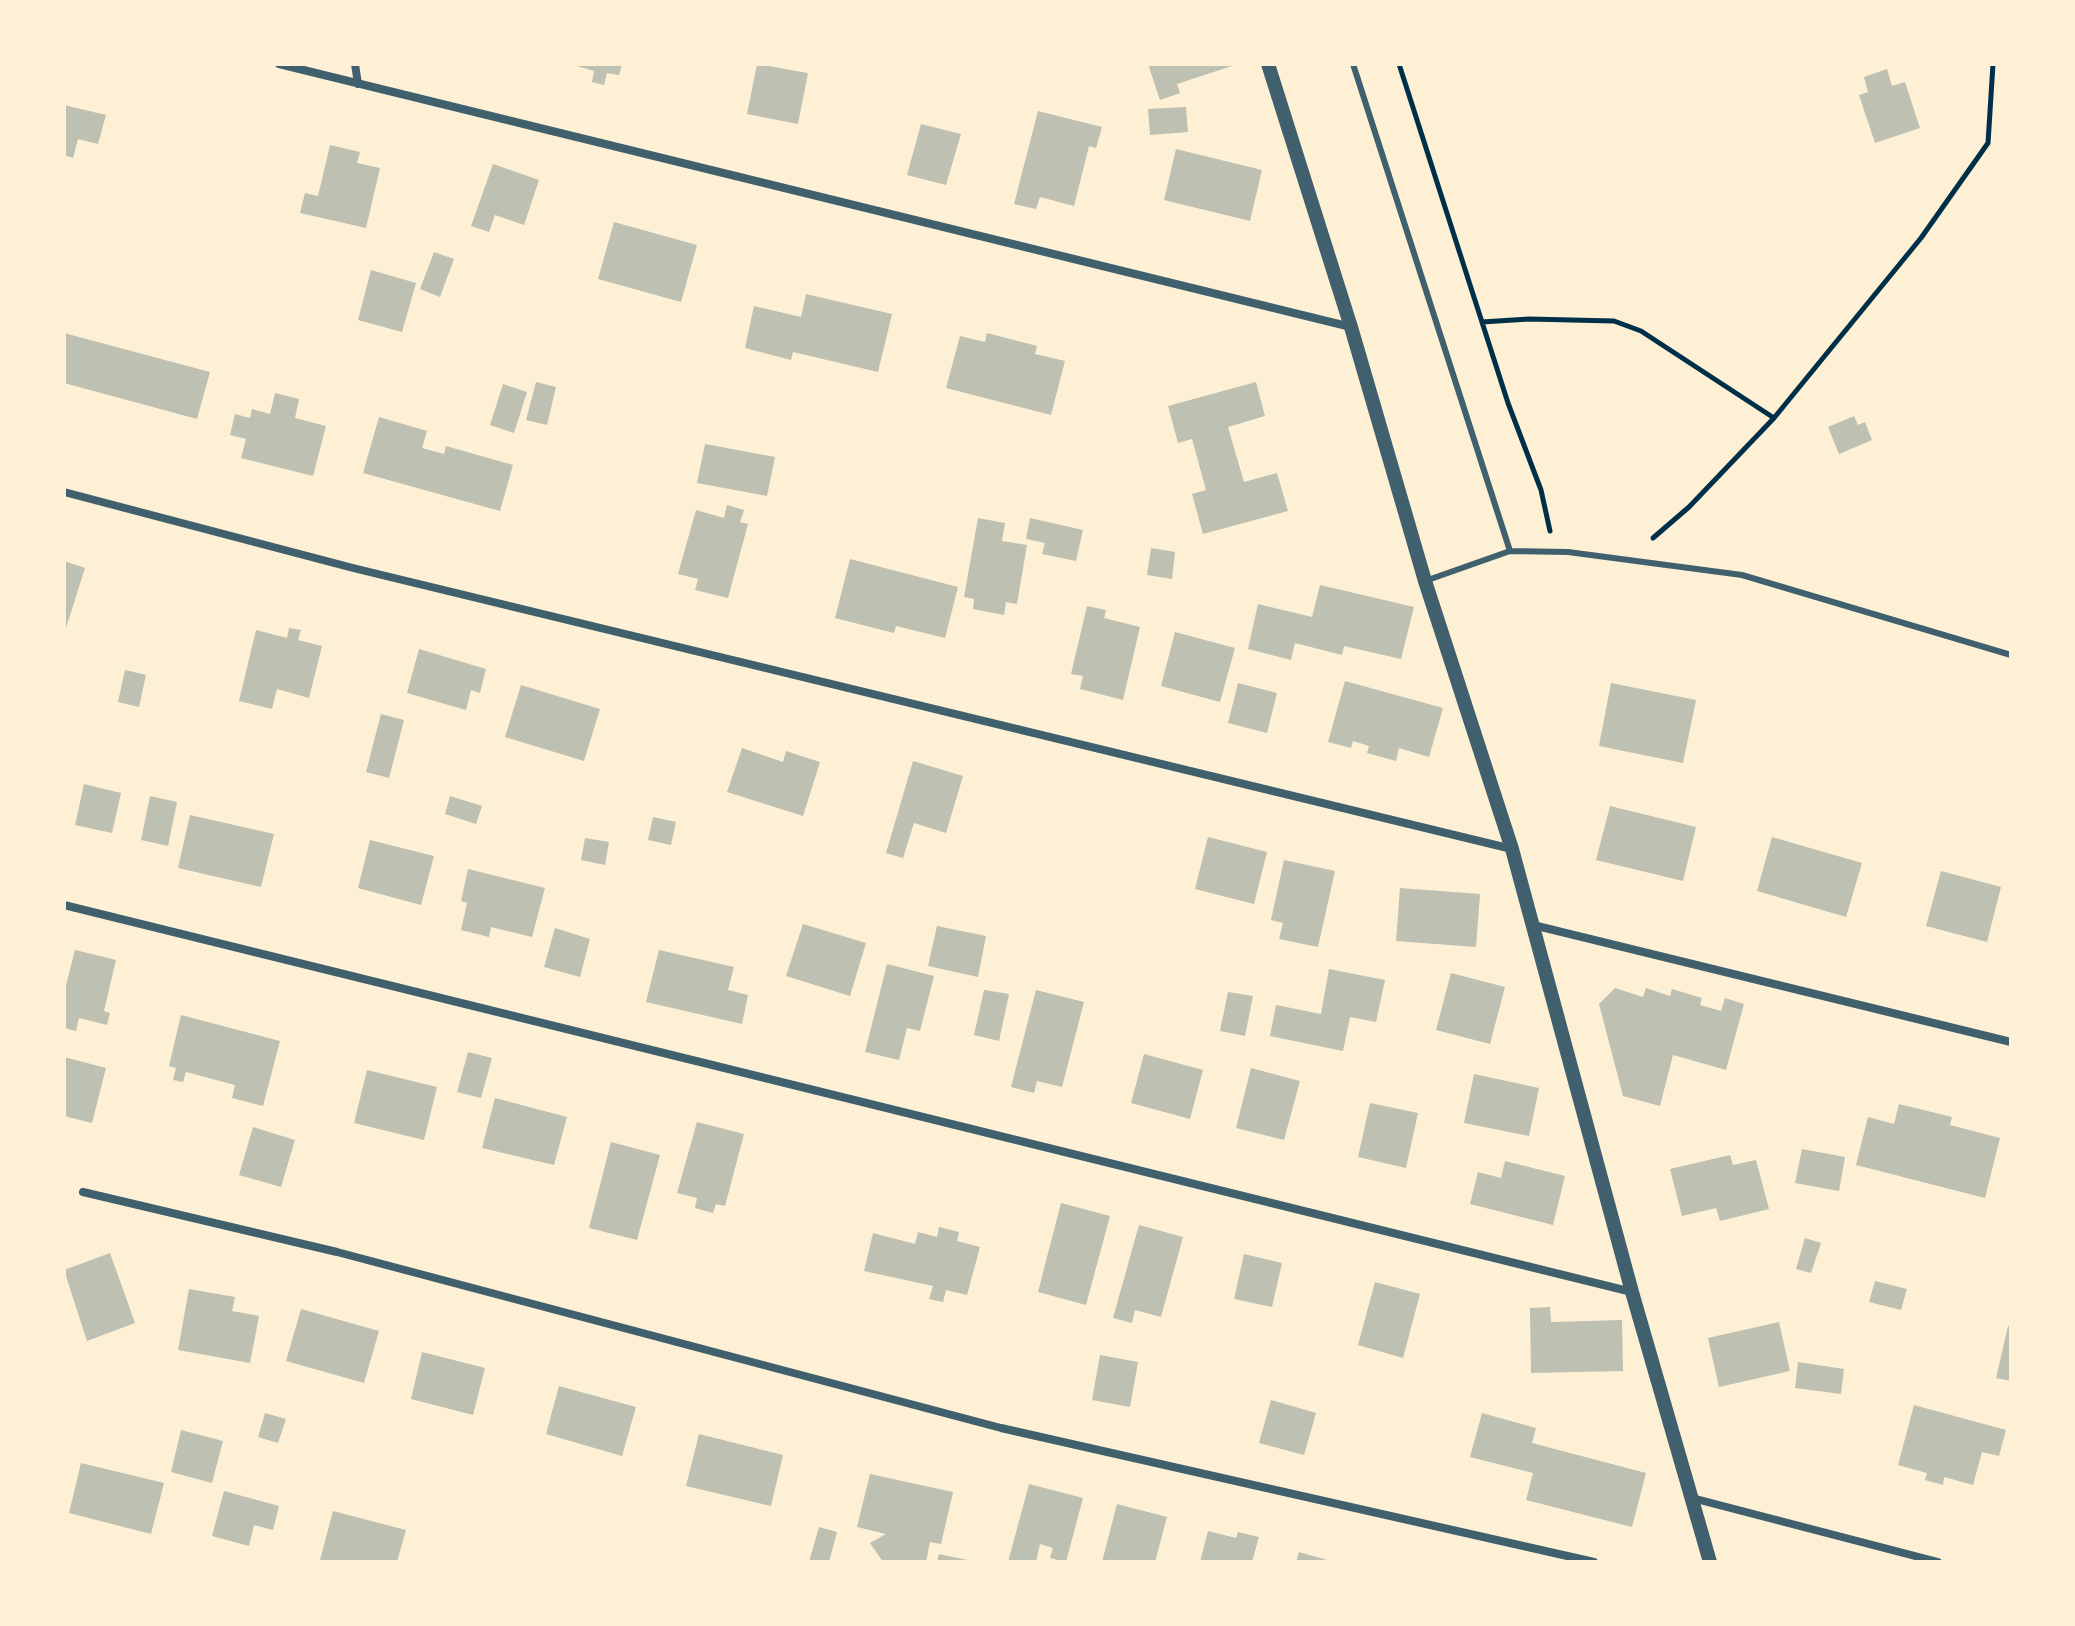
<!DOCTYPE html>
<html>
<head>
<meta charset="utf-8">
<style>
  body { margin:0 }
  #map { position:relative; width:2075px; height:1626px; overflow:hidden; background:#fdf0d5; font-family:Mulish,sans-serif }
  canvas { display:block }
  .frame { position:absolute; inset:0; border:66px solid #fdf0d5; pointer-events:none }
</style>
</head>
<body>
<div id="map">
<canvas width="2075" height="1626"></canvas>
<div class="frame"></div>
</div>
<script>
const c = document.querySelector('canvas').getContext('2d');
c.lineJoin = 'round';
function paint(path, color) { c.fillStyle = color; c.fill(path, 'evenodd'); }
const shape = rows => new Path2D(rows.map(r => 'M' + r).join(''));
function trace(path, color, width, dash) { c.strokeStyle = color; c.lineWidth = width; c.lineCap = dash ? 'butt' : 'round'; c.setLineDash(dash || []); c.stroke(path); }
paint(shape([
  [570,64,622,64,619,75,607,73,604,85,592,82,594,71],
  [757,64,808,73,798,124,747,114],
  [1148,64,1235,64,1235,65,1177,84,1180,93,1160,100],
  [1887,69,1892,86,1905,82,1920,128,1875,143,1859,95,1868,92,1864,77],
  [64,105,106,115,98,144,78,139,73,158,64,155],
  [1186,107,1188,132,1150,135,1148,109],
  [1038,111,1102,127,1096,148,1089,146,1074,206,1040,197,1036,209,1014,204],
  [921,124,961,134,946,185,907,175],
  [330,145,360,152,357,163,380,168,366,228,300,213,305,193,318,196],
  [1176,149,1262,170,1250,221,1164,200],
  [493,164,539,180,524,225,495,215,489,232,471,226],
  [614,222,697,245,681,302,598,279],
  [434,252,454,259,440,297,420,289],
  [371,270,416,283,402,332,358,320],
  [806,294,892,314,878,372,793,352,791,360,745,348,754,306,801,317],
  [64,333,210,372,197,419,64,383],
  [987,333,1037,346,1035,354,1065,361,1051,415,946,388,960,336,985,342],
  [536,382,556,387,547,425,526,420],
  [1256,382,1265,416,1228,427,1244,482,1277,473,1288,511,1203,534,1192,494,1206,490,1192,439,1178,443,1168,406],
  [503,384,527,392,514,433,490,425],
  [275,393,299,399,295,418,326,426,313,476,241,458,246,439,230,435,235,414,250,418,252,409,270,414],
  [1854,416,1858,425,1865,422,1872,440,1839,454,1828,427],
  [379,417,427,431,422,448,444,454,446,446,513,465,500,511,363,473],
  [705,444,775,457,767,496,697,483],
  [727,505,744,510,740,522,748,524,728,598,695,590,698,579,678,574,696,510,724,518],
  [978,518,1005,523,1002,541,1027,545,1017,604,1006,602,1004,615,973,609,974,599,964,597],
  [1030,518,1083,530,1076,561,1042,554,1045,543,1026,539],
  [1151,548,1175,552,1172,579,1147,575],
  [850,559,958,587,945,638,896,626,894,633,835,618],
  [64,561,85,568,65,631,64,631],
  [1320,585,1414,607,1401,659,1344,646,1342,655,1295,643,1291,660,1248,649,1258,604,1312,617],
  [1087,606,1106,610,1104,618,1140,627,1123,700,1080,689,1083,676,1071,674],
  [289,628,301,630,298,640,322,646,309,698,277,689,272,709,239,701,256,630,287,638],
  [1175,632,1235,648,1220,702,1161,686],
  [419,649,486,669,480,693,471,690,466,710,407,693],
  [125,670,146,675,139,707,118,702],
  [1345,681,1443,708,1429,757,1399,748,1396,761,1367,753,1369,746,1353,741,1351,748,1328,742],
  [1238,683,1277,693,1267,733,1228,723],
  [1611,683,1696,700,1683,763,1599,746],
  [521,685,600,709,584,761,505,737],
  [381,714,404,720,389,778,366,772],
  [742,748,783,762,786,751,820,762,803,816,727,792],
  [913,761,963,776,946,833,914,823,903,858,886,853],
  [84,784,121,793,112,833,75,825],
  [150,796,177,802,168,846,141,840],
  [450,796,482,806,476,824,445,814],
  [1610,806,1696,827,1683,881,1596,860],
  [190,815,274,834,261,887,178,868],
  [653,817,676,822,671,845,648,840],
  [1208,837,1267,852,1254,904,1195,889],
  [1772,837,1862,863,1846,917,1757,891],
  [585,838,609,842,605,865,581,860],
  [370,840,434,856,421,905,358,888],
  [1284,860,1335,871,1318,947,1279,939,1283,923,1271,920],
  [468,869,545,888,532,937,491,927,489,937,461,930,467,903,461,901],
  [1941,871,2001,887,1987,942,1926,926],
  [1400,888,1480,894,1476,947,1396,941],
  [803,924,866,943,850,996,786,976],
  [937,926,986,936,978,977,928,966],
  [555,928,590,939,580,977,544,967],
  [75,950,116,960,104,1011,110,1013,107,1025,79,1018,76,1031,64,1028,64,993],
  [659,950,734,967,728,990,748,995,742,1024,646,1002],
  [887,964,934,976,920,1031,907,1028,899,1060,865,1052],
  [1329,969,1385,980,1376,1022,1350,1017,1343,1051,1270,1036,1276,1005,1321,1014],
  [1451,973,1505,987,1490,1044,1436,1030],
  [1615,988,1643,997,1646,988,1670,996,1672,989,1702,998,1700,1005,1721,1011,1725,998,1744,1004,1726,1070,1673,1055,1660,1106,1623,1096,1599,1004],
  [984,990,1009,994,999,1041,974,1035],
  [1036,990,1084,1002,1062,1087,1037,1081,1034,1093,1011,1087],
  [1228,992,1253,996,1245,1036,1220,1031],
  [181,1015,280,1041,263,1106,232,1098,235,1085,186,1072,183,1082,173,1080,176,1068,169,1066],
  [468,1052,492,1058,481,1098,457,1092],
  [1144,1054,1203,1070,1190,1119,1131,1103],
  [64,1057,106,1068,92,1123,64,1116],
  [1251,1068,1300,1081,1284,1140,1236,1128],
  [367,1070,437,1087,424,1140,354,1123],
  [1474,1074,1539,1088,1529,1136,1464,1123],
  [495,1098,567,1117,554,1165,482,1148],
  [1370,1103,1418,1113,1406,1168,1358,1157],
  [1899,1104,1952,1117,1950,1125,2000,1138,1985,1198,1856,1165,1868,1117,1894,1124],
  [697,1122,744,1134,725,1206,716,1204,713,1213,695,1208,697,1198,677,1193],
  [253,1127,295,1140,281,1187,239,1175],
  [611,1142,660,1155,637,1240,589,1228],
  [1802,1149,1845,1157,1839,1191,1795,1183],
  [1730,1155,1733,1165,1756,1160,1769,1209,1720,1221,1716,1208,1682,1216,1670,1169],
  [1505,1161,1565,1176,1553,1225,1470,1204,1478,1172,1501,1178],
  [1061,1203,1110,1216,1086,1305,1038,1292],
  [1139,1225,1183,1237,1161,1317,1135,1310,1132,1323,1113,1318],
  [939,1227,959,1232,957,1241,980,1247,967,1295,946,1290,943,1302,929,1299,933,1286,864,1271,873,1233,915,1244,918,1232,937,1237],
  [1805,1238,1821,1243,1811,1273,1796,1269],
  [110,1253,135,1323,87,1341,64,1270],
  [1244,1254,1282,1263,1272,1307,1234,1299],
  [1875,1281,1907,1289,1901,1310,1869,1302],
  [1375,1282,1420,1294,1403,1358,1358,1345],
  [189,1289,235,1297,232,1311,259,1316,250,1363,178,1350],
  [1550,1307,1551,1322,1622,1320,1623,1371,1531,1373,1530,1308],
  [301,1309,379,1331,364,1383,286,1361],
  [1779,1322,1790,1371,1719,1387,1708,1338],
  [2008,1326,2011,1326,2011,1381,1996,1378],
  [422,1352,485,1368,473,1415,411,1399],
  [1100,1355,1138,1362,1130,1407,1092,1400],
  [1798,1362,1844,1369,1841,1394,1795,1388],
  [559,1386,636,1407,622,1456,546,1434],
  [1271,1400,1316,1413,1304,1455,1259,1443],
  [1914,1405,2006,1430,1999,1456,1982,1452,1973,1485,1944,1477,1943,1485,1925,1480,1927,1473,1898,1465],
  [265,1413,286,1419,278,1443,258,1437],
  [1482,1413,1536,1428,1532,1443,1646,1473,1632,1527,1526,1500,1533,1473,1470,1457],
  [181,1430,223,1441,212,1483,171,1472],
  [699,1434,783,1455,771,1506,686,1486],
  [81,1463,164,1483,151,1534,69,1513],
  [870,1474,953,1492,941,1544,930,1542,926,1562,883,1562,870,1543,886,1534,857,1527],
  [1029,1484,1083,1498,1066,1562,1050,1558,1053,1548,1040,1544,1036,1562,1008,1562],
  [224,1491,279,1506,273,1530,254,1525,249,1546,212,1536],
  [1117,1504,1167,1517,1155,1562,1102,1562],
  [333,1511,406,1530,397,1562,320,1560],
  [819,1527,837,1532,829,1562,809,1562],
  [1208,1531,1236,1538,1238,1532,1259,1537,1252,1562,1200,1562],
  [1299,1552,1331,1561,1331,1562,1296,1562],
  [939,1554,972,1561,972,1562,937,1562]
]), '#bec0b2');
trace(shape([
  [1399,64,1508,403,1541,490,1550,531],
  [1482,322,1529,319,1614,321,1641,331,1774,418],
  [1653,538,1689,507,1774,418,1921,238,1988,143,1993,64]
]), '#003049', 5);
trace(shape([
  [1353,64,1510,551],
  [1425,581,1510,551,1568,552,1742,575,2011,655]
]), '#3f606c', 6);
trace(shape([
  [279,64,1351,327],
  [355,64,358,84],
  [64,492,353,568,1512,849],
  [64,905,1632,1292],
  [1533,925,2011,1042],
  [83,1192,337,1252,1001,1428,1594,1562],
  [1692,1498,1938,1562]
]), '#3f606c', 8);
trace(shape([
  [1268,64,1351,327,1425,581,1512,849,1632,1292,1710,1562]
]), '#3f606c', 14);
</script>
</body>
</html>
